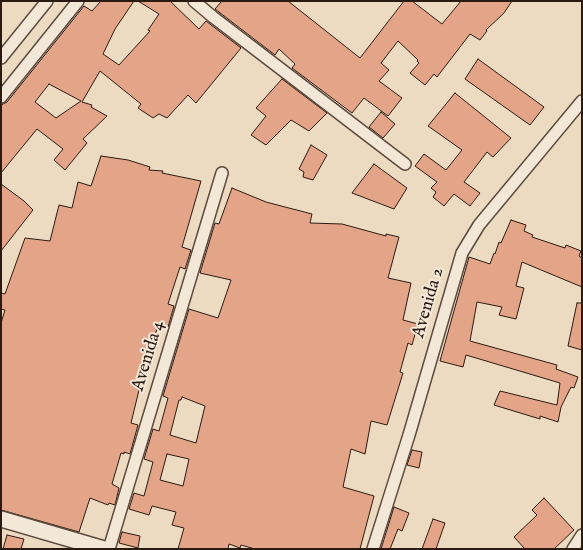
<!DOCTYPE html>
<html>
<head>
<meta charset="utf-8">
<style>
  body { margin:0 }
  #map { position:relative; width:583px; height:550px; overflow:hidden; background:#eddbc1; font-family:"IM FELL English",serif }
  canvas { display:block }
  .frame { position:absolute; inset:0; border:2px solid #2b1a12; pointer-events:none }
</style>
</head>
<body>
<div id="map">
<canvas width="583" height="550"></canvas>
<div class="frame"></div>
</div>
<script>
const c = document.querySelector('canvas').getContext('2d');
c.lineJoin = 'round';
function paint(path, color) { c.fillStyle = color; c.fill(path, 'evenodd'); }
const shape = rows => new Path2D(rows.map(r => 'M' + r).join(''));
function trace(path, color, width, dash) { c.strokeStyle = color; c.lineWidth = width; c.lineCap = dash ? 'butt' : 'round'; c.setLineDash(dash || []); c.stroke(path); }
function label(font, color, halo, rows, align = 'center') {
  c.font = font + ' "IM FELL English",serif'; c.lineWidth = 4; c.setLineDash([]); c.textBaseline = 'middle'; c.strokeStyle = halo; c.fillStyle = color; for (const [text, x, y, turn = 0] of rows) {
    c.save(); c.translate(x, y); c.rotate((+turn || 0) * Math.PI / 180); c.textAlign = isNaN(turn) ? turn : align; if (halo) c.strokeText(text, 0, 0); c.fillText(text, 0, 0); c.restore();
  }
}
const building = shape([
  [101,1,134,1,115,29,103,54,119,65,150,31,148,30,159,14,138,1,170,1,199,29,206,21,241,48,196,103,188,95,167,118,159,114,153,118,138,108,141,104,100,71,82,102,92,105,91,107,107,116,83,139,87,143,65,170,54,160,63,149,37,129,1,173,1,105,7,102,84,6,92,11,101,1],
  [49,84,81,101,56,118,35,102,49,84],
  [222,1,288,1,360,58,404,1,412,1,442,24,461,1,512,1,504,13,486,30,487,31,480,40,470,34,437,77,434,74,425,85,410,73,419,63,417,61,418,60,398,41,381,63,389,70,379,81,402,98,388,116,364,98,352,113,292,68,295,64,279,49,275,55,215,9,222,1],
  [478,59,544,107,530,125,465,79,478,59],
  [282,79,327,113,309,131,291,120,266,145,251,135,266,116,256,108,282,79],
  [455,93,511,138,493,157,487,152,464,182,480,193,470,206,454,194,444,206,433,197,436,192,431,188,437,182,415,166,424,154,446,170,462,150,428,126,455,93],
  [381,112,395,124,383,138,369,127,381,112],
  [311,145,327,155,313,180,303,177,304,172,299,169,311,145],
  [101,156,128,160,150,167,149,170,163,171,162,173,201,181,182,247,191,250,185,269,180,267,168,304,174,306,168,327,158,324,142,391,139,390,131,423,138,425,130,454,124,452,124,454,121,453,112,484,119,488,115,505,109,503,108,505,90,498,79,532,1,510,1,323,5,310,1,309,1,293,5,294,25,238,50,241,59,205,72,208,78,182,91,186,101,156],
  [374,164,407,188,394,209,352,193,374,164],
  [1,184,24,201,33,210,1,251,1,184],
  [232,188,266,202,312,214,310,223,342,224,386,236,386,234,399,237,388,278,411,283,403,320,418,324,412,345,408,343,400,372,403,373,387,425,371,421,365,454,351,449,343,487,374,496,360,549,255,549,241,545,240,548,229,544,228,549,178,549,184,528,172,525,176,512,152,506,149,515,129,509,134,493,144,496,153,462,144,459,153,429,159,431,168,398,163,396,189,309,218,318,231,280,200,273,215,223,219,224,232,188],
  [182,397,205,406,196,443,170,435,179,400,181,400,182,397],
  [167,454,189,459,183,486,160,480,167,454],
  [511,220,526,225,524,231,533,235,532,237,565,248,566,245,581,251,579,256,582,258,582,287,522,262,516,286,524,288,516,319,499,315,502,307,477,302,470,341,557,365,556,369,578,377,574,388,571,387,561,407,558,422,540,416,540,419,494,405,500,391,557,405,560,383,466,355,463,367,440,361,469,257,490,264,494,253,495,254,499,242,501,243,511,220],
  [577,303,582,303,582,350,568,346,577,303],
  [412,450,422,452,419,468,407,465,412,450],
  [544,498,574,530,554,549,525,549,514,537,537,515,532,510,544,498],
  [394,507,409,513,402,531,398,529,390,549,381,549,394,507],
  [433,519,445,523,436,549,422,549,433,519],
  [122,532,140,536,138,548,119,543,122,532],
  [7,535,24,539,21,549,3,549,7,535]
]);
paint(building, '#e3a488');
trace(building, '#2b1a12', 1);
const minor = shape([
  [194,1,213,17,405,164],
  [1,58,47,1],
  [1,97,78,1],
  [109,549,222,173],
  [373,549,409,435,462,253,479,225,582,101],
  [573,549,582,535]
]);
const tertiary = shape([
  [1,519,104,549]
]);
trace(minor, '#5c4a3e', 14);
trace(tertiary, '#5c4a3e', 18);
trace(minor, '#f3e8d7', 11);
trace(tertiary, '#f3e8d7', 15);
label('18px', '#2b1a12', '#f3e8d7', [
  ["Avenida 2",429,303,-74],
  ["Avenida 4",149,356,-73]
]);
</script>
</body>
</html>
